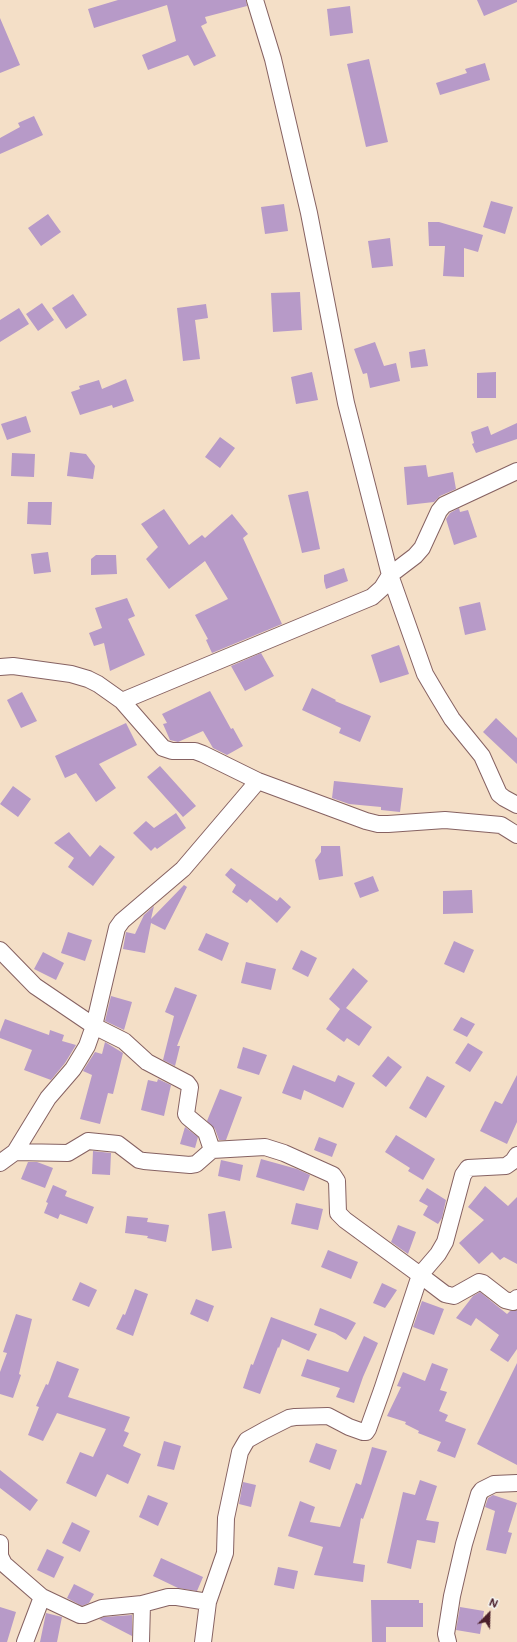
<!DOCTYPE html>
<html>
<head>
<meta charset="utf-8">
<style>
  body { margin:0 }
  #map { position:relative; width:517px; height:1642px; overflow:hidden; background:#f4dfc7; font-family:Mali,sans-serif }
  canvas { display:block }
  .north { position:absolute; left:469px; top:1594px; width:40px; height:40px; -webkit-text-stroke:3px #f6f6f2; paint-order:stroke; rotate:23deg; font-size:11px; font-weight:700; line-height:16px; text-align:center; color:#4a1f2b }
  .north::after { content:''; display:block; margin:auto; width:14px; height:18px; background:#4a1f2b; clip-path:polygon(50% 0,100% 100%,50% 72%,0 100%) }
</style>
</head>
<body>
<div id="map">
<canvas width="517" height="1642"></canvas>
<div class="north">N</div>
</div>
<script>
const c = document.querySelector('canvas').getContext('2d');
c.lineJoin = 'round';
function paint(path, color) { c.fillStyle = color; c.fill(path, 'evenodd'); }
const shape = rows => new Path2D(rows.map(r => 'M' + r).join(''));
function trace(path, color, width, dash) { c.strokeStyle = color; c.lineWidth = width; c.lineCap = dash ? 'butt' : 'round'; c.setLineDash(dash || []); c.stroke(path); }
paint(shape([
  [118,0,246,0,247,6,205,17,207,23,201,26,216,56,194,66,188,55,148,70,142,55,176,41,167,5,94,28,88,9],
  [477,0,517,0,517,2,484,16],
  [350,6,353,33,330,36,327,9],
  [0,18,20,65,0,73],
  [369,59,388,142,366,147,347,64],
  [485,63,490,80,440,95,436,83,467,73,465,69],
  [34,116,43,135,0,154,0,138,20,127,18,123],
  [491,201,513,207,505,234,483,227],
  [284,204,288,231,265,234,261,207],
  [48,214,61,232,41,246,28,228],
  [428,222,439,222,483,235,478,252,464,248,464,277,443,276,445,246,429,246],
  [390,238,393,266,372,268,368,241],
  [300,292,302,330,273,332,271,293],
  [73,294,87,315,66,329,52,308],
  [42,303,54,320,38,331,26,314],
  [206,304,208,318,195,320,200,359,183,361,177,308],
  [19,308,29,324,0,342,0,320],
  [375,342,384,366,396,363,400,381,370,388,367,373,363,374,354,349],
  [425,349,428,366,411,368,409,352],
  [312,372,318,400,296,404,291,377],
  [496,372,496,398,477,398,477,373],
  [126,379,134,401,113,408,112,405,80,415,71,392,80,389,79,386,99,380,102,389],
  [26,416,31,432,7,440,1,424],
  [517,423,517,439,476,453,472,444,474,443,471,432,488,426,491,435],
  [220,437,235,448,220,468,205,457],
  [70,452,86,454,95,466,93,479,67,476],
  [12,453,35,454,34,477,11,476],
  [426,465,428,477,453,472,456,489,440,496,434,502,407,505,404,467],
  [308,491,320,549,302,553,288,495],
  [28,502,52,502,51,525,27,524],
  [459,508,460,512,468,510,477,537,454,545,446,519,450,513],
  [164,509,189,545,202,535,205,538,232,514,248,534,243,538,282,624,212,653,206,640,208,639,195,615,228,599,205,561,169,589,146,559,158,547,141,524],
  [48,552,51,572,34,574,31,554],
  [96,555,116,555,117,574,91,575,91,559],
  [344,568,348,581,326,589,324,581,324,575],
  [127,598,135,616,128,619,145,655,110,671,104,643,94,646,89,633,102,628,95,608],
  [480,602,486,630,465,635,459,607],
  [399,645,409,674,380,683,371,655],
  [261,653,274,676,245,691,231,666],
  [312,688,336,700,335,701,371,716,360,742,339,733,341,728,302,710],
  [210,691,231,729,233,728,243,746,227,755,213,748,203,731,178,742,170,740,163,724,167,723,162,714],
  [22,692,37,721,21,728,7,700],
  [496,718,517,738,517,764,483,732],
  [126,723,137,745,99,764,116,788,96,802,76,773,65,778,55,756],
  [160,766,196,806,183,817,147,777],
  [334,781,403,788,400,812,381,810,381,807,349,804,332,798],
  [13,786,31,799,18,817,0,804],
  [176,813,186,828,157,849,155,847,151,851,133,833,146,821,154,828],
  [69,832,90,857,100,845,115,857,93,886,68,867,74,858,54,843],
  [321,846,340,846,343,876,319,880,315,860,321,852],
  [231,868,277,901,280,897,291,907,277,923,250,899,247,903,232,892,236,885,225,875],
  [373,876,379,891,360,898,354,883],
  [184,885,187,887,165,930,151,923,145,953,123,949,126,932,135,934,144,915,154,906,151,919],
  [472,890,473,913,443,914,443,891],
  [68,932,92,940,85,961,61,953],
  [206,933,229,943,222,961,198,950],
  [454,941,474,950,464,973,444,964],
  [301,950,317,958,308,977,292,969],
  [43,952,64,963,56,980,34,969],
  [246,962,276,969,271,990,241,983],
  [353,968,368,981,346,1008,372,1027,359,1046,347,1038,344,1042,326,1029,340,1009,329,999],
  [175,987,197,995,177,1046,180,1046,175,1066,163,1060,174,1016,165,1012],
  [111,996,132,1002,124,1030,105,1021],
  [461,1017,475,1024,467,1037,453,1030],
  [5,1019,49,1035,50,1030,64,1035,62,1041,76,1045,65,1063,51,1080,24,1070,32,1050,0,1038,0,1032],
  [105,1042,123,1053,113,1094,108,1093,100,1124,80,1119,92,1075,83,1071,95,1052,102,1054],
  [468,1043,483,1052,470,1072,455,1063],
  [243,1047,267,1055,259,1075,237,1068],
  [388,1056,402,1067,386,1087,372,1076],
  [293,1065,335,1082,338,1075,355,1083,343,1108,304,1090,301,1100,282,1093],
  [517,1075,517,1122,507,1144,480,1131,495,1101,502,1104],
  [427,1076,445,1086,426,1118,409,1108],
  [158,1079,171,1085,164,1116,141,1110,148,1080,157,1082],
  [220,1089,242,1097,226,1140,219,1140,215,1129,207,1121],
  [185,1127,198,1137,195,1148,180,1144],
  [396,1135,435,1159,423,1180,408,1171,410,1168,385,1152],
  [319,1137,337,1144,332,1157,314,1150],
  [93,1151,111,1153,110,1175,92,1174],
  [261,1159,297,1169,310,1175,304,1191,256,1177],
  [221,1160,243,1165,240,1181,218,1176],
  [28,1162,37,1162,53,1168,45,1188,21,1179],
  [53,1185,67,1191,65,1196,94,1207,87,1224,60,1214,58,1219,44,1213,48,1203,46,1202],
  [485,1186,508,1206,517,1197,517,1264,504,1257,500,1260,492,1252,479,1264,459,1243,484,1220,468,1207],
  [427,1188,446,1200,442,1218,438,1224,423,1215,428,1206,419,1201],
  [296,1203,323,1209,318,1230,291,1224],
  [225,1211,232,1248,212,1251,208,1214],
  [127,1216,148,1218,147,1222,169,1225,166,1242,147,1238,148,1236,125,1233],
  [398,1225,416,1232,408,1254,391,1242],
  [328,1250,358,1262,351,1279,321,1267],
  [80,1282,97,1290,89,1307,72,1300],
  [382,1283,397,1290,385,1308,373,1303],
  [135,1289,148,1294,133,1336,116,1329,123,1314,125,1315],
  [480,1292,507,1314,510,1311,517,1310,517,1349,508,1362,490,1350,499,1335,476,1318,471,1326,456,1318,473,1296],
  [196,1299,214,1306,208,1322,190,1314],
  [422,1301,444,1309,434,1335,413,1327],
  [320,1308,348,1319,356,1323,346,1340,335,1333,314,1325],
  [16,1314,32,1319,19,1374,21,1375,13,1398,0,1394,0,1372,7,1353,3,1352],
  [271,1317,317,1334,309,1351,282,1339,279,1348,278,1347,260,1394,243,1388,251,1364,253,1365],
  [364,1336,378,1343,363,1377,354,1403,336,1397,340,1388,301,1376,307,1359,348,1372],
  [57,1361,79,1369,68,1397,130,1417,124,1431,129,1433,123,1446,141,1454,128,1484,107,1474,96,1497,66,1483,80,1452,93,1457,106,1429,57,1413,43,1441,28,1435,39,1407,36,1406,46,1384,48,1385],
  [432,1363,448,1369,440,1390,447,1392,439,1411,448,1415,445,1421,466,1429,455,1458,437,1451,441,1442,418,1433,419,1431,405,1424,406,1422,387,1416,401,1387,397,1386,403,1372,425,1381],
  [517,1363,517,1465,477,1444],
  [164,1441,181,1446,174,1470,157,1466],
  [316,1443,337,1450,330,1470,309,1462],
  [372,1447,387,1451,363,1519,361,1518,353,1563,365,1565,363,1582,314,1575,323,1547,288,1536,300,1501,315,1507,310,1522,340,1527,356,1483,361,1485],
  [0,1470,38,1500,30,1511,0,1488],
  [420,1480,437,1486,426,1520,439,1522,435,1543,417,1540,411,1569,387,1563,403,1492,415,1495],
  [243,1482,256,1485,251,1507,239,1504],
  [148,1495,168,1503,158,1526,139,1517],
  [493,1495,517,1503,508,1532,512,1533,506,1554,486,1550,495,1511,485,1507,488,1498],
  [72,1522,90,1531,80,1552,62,1543],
  [47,1549,64,1557,54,1578,37,1570],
  [161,1558,203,1577,197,1591,178,1588,153,1576],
  [278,1567,298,1571,294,1589,274,1585],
  [74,1584,94,1594,89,1603,82,1606,67,1598],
  [371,1600,419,1600,419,1603,423,1603,423,1627,386,1627,386,1642,372,1642],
  [0,1607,16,1612,7,1642,0,1642],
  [460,1607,484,1611,480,1634,456,1630],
  [46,1613,62,1617,57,1642,40,1642],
  [132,1615,132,1636,99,1619,104,1617]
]), '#b79ac8');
const minor = shape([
  [517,471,444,505,439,511,422,548,415,556,390,575,425,674,438,696,452,719,482,756,499,794,504,798,517,805],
  [0,667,13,666,71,674,88,679,98,684,122,701,163,748,172,751,195,751,203,754,258,781,366,821,378,824,388,824,445,820,501,825,517,835],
  [122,701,372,597,382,588,390,575,346,403,309,213,273,59,255,0],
  [0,950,35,986,94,1026,124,1041,147,1062,187,1083,190,1087,186,1114,188,1117,206,1132,212,1150],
  [15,1152,48,1098,73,1069,87,1046,94,1026,117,928,122,921,183,869,258,781],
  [517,1155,513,1161,506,1166,468,1168,463,1175,445,1242,438,1254,420,1275,445,1294,449,1295,454,1296,479,1282,483,1283,505,1300,513,1302,517,1298],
  [0,1163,15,1152,68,1153,88,1141,118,1144,139,1160,144,1161,190,1165,196,1164,212,1150,265,1147,284,1153,333,1175,337,1181,338,1213,345,1220,420,1275,382,1390,368,1429,366,1432,363,1432,349,1427,328,1416,295,1417,289,1418,265,1430,247,1440,244,1445,240,1452,226,1518,225,1553,208,1602,177,1597,168,1597,142,1604,102,1608,84,1615,80,1615,42,1597,4,1564,0,1556,0,1543],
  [25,1642,42,1597],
  [141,1642,142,1604],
  [203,1642,208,1602],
  [448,1642,446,1634,452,1596,464,1544,479,1494,482,1490,494,1484,517,1483]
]);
trace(minor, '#866262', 18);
trace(minor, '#fff', 16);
</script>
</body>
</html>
